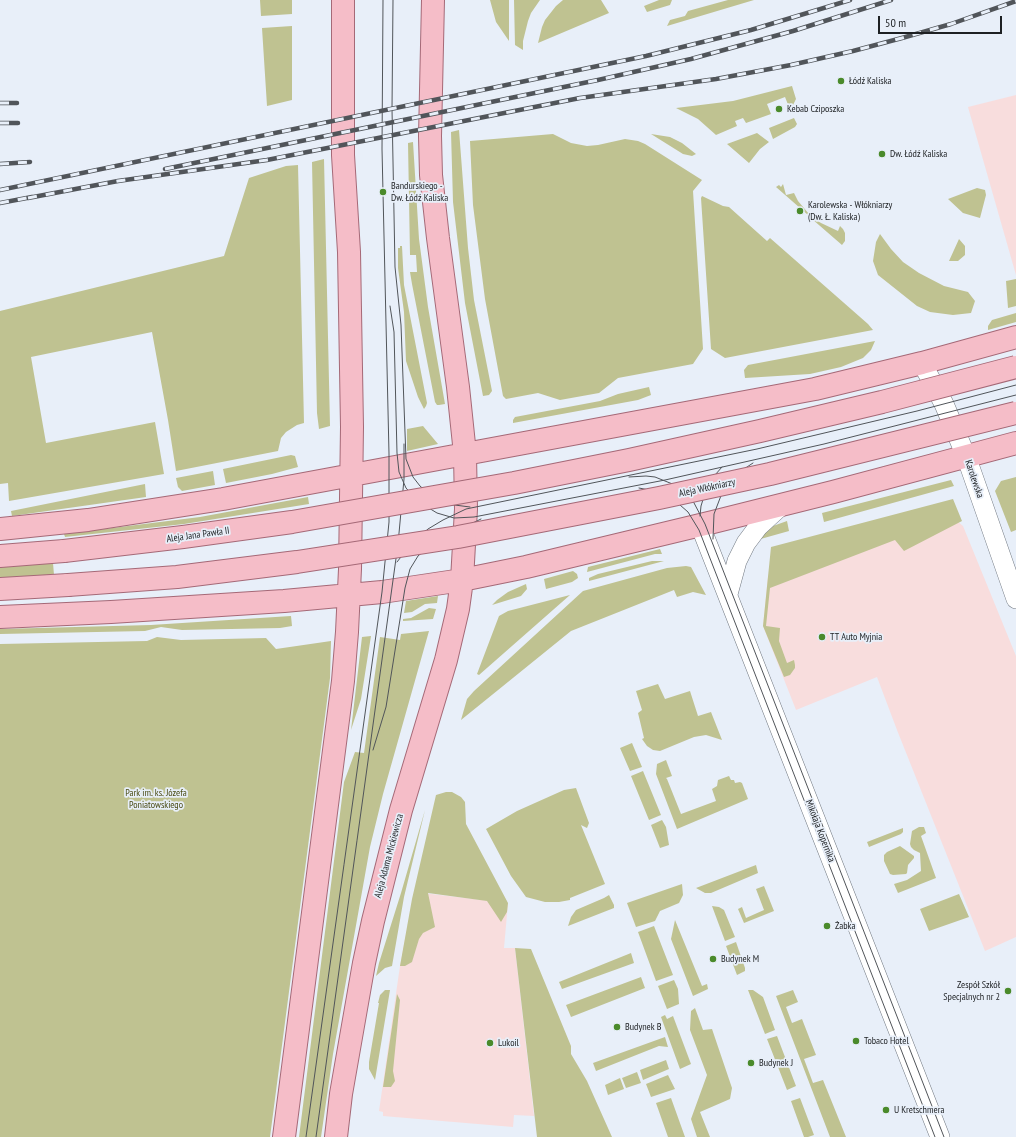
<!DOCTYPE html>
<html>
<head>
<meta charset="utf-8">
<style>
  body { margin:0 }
  #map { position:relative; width:1016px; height:1137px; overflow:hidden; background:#e8eff9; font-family:"PT Sans Narrow",sans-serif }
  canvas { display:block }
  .scale { position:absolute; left:878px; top:16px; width:124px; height:18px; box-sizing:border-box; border:2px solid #1d2023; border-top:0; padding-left:5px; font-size:12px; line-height:14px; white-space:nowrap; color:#1d2023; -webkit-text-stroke:3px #e8eff9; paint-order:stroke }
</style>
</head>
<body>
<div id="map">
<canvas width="1016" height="1137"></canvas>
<div class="scale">50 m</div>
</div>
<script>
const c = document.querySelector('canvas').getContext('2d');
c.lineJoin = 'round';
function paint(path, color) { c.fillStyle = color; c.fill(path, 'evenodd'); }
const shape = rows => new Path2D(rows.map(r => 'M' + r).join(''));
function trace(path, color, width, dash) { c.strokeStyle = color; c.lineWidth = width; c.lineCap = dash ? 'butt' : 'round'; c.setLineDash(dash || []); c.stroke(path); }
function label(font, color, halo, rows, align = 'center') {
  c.font = font + ' "PT Sans Narrow",sans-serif'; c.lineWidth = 3.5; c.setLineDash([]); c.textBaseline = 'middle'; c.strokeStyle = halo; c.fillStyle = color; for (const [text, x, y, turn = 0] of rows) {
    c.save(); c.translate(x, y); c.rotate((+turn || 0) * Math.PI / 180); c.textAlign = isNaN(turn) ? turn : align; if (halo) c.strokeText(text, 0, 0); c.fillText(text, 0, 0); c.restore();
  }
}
paint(shape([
  [1016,95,1016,275,968,107],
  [951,516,963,526,1016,656,1016,937,985,951,897,730,877,677,796,710,763,626,768,576,786,551],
  [414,892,508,903,504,948,515,948,534,1116,514,1115,513,1127,383,1116,383,1112,379,1111,400,966]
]), '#f8dddd');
paint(shape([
  [260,0,292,0,292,14,261,16],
  [490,0,509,0,509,41,496,22],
  [514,0,540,0,531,13,528,21,523,41,523,50,515,45],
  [563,0,601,0,609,13,538,43,542,27,545,20,556,6],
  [659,0,672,0,670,5,647,12,644,6],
  [728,0,754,0,667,26,670,20,685,16,688,11],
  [292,26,292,100,267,106,262,28],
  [792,86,796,99,793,105,789,107,785,97,767,104,771,114,746,123,743,118,735,121,737,126,716,135,698,119,676,108,733,101],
  [794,118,797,124,795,127,773,139,769,128],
  [459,130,468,248,474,300,492,391,489,395,483,396,465,303,453,202,451,132],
  [757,133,769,142,760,149,749,163,727,144],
  [553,134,571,143,587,146,598,145,625,139,638,141,645,144,702,180,693,191,703,349,693,364,618,378,599,393,560,400,538,393,506,399,503,396,485,299,473,205,470,141],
  [651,134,670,137,682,143,696,154,692,156,683,154],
  [413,142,419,239,428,307,445,404,439,405,437,405,435,402,412,284,410,272,417,272,416,255,410,255,408,143],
  [324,159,330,426,319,429,317,413,312,162],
  [298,165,304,423,297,425,286,432,281,438,278,451,176,471,168,420,152,332,31,357,46,443,155,422,164,474,9,501,8,483,0,484,0,311,224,256,249,178,286,166],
  [783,184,786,195,794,193,798,201,809,214,808,215,776,187,779,185,781,187],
  [977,188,985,190,986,195,980,218,963,213,948,199],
  [702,196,723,206,729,207,767,241,770,238,868,324,873,330,725,358,711,349,701,198],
  [813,218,821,223,838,231,840,226,843,229,845,233,845,241,842,245,812,219],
  [880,234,891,249,903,262,919,273,944,286,968,292,975,301,971,313,953,315,930,312,917,306,878,275,873,261,876,242],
  [959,239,965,246,965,255,958,261,949,261],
  [400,246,402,246,404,285,427,403,426,406,424,409,418,397,406,361,404,312,398,268,398,248,400,248],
  [1016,279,1016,306,1008,308,1006,281],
  [1016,313,1016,322,988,330,988,326,992,320],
  [875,341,871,350,863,358,841,367,810,374,745,378,744,370,748,365],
  [649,387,651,395,638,400,513,423,513,420,515,417,600,401,618,394],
  [423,426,438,444,407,451,407,429],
  [291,455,295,456,298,467,272,474,226,483,223,469],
  [213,471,215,485,182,491,178,487,176,478],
  [1016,477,1016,530,1011,532,995,491,1001,481],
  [951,480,954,486,824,522,822,513],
  [145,484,146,497,12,516,11,511],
  [308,497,309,504,184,524,65,537,64,534,200,517],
  [953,499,962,521,904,551,895,540,770,588,766,626,780,628,779,641,787,663,794,660,795,665,795,668,790,675,784,677,763,626,771,547],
  [787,521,789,531,757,540,773,526],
  [660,549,662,554,655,554,587,572,588,567],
  [652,561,664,561,589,581,589,578,598,574],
  [53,563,54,575,0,580,0,567],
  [686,566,691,567,706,595,693,592,677,597,674,590,571,631,461,720,467,699,474,691,583,591,667,568],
  [573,571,577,574,578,578,572,582,546,589,544,579],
  [526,584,527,589,521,596,492,605,497,600,508,592],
  [570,595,479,675,477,674,499,616,508,611],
  [438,596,437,603,425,604,412,612,404,613,406,601],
  [429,608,436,609,433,619,403,621,403,619,411,618],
  [291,616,292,626,280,628,182,630,161,627,145,631,0,634,0,629,151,625],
  [429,631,383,794,370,847,333,1054,321,1137,299,1137,344,782,355,752,364,753,380,637,400,640,401,634],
  [371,636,361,699,351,730,362,637],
  [157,637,181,640,266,638,276,649,331,641,330,678,270,1137,0,1137,0,644,147,641],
  [658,684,665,699,690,691,698,716,711,712,722,740,706,735,694,737,660,751,653,750,647,746,642,739,644,738,638,713,642,710,636,691],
  [632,743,642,767,630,771,620,748],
  [666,760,672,776,666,778,667,779,681,814,716,801,712,789,717,786,718,780,729,776,731,780,734,780,735,783,740,782,742,783,748,799,677,829,656,774,657,764],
  [643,771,661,815,649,820,631,776],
  [576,788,589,823,587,828,581,825,605,884,570,898,570,900,559,902,545,902,526,897,511,876,486,829,517,811,564,790],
  [446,792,452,792,461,797,465,802,466,824,508,903,507,912,501,922,487,901,428,893,435,927,423,933,419,939,412,962,405,966,400,966,412,899,436,795],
  [425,810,404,897,392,966,385,968,376,976,379,963,401,893],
  [662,820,666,827,669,845,660,848,651,825],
  [919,827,924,827,926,833,921,836,936,878,898,893,894,884,907,880,921,871,920,853,914,850,911,847,910,844,912,831],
  [903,828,903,832,901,834,869,847,867,842],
  [900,846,914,856,914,858,908,865,907,873,906,874,893,875,890,874,884,861,884,855,887,852],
  [756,865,758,873,711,893,705,893,696,888],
  [682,884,683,895,679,903,660,911,655,921,636,927,627,903],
  [764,886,774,911,744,923,738,909,742,907,746,918,764,910,756,889],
  [959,894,969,917,929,931,920,909],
  [609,895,614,905,614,908,568,926,571,917,576,910,604,898],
  [712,906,719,907,724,910,735,937,725,941],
  [675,920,702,986,707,984,708,989,693,996,671,939],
  [654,926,673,975,656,981,638,932],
  [736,942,745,968,745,971,737,975,726,946],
  [515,948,531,949,571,1046,571,1054,587,1081,612,1137,537,1137],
  [631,953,634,963,562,989,559,982],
  [641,977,645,988,571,1017,566,1005],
  [674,980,678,989,679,1004,667,1009,658,986],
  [385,990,390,990,375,1080,369,1069,369,1062,379,1003,378,1003,380,995],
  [748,990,753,990,763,997,775,1030,765,1034],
  [793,990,798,1002,786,1007,792,1023,802,1019,816,1055,804,1059,813,1083,823,1080,846,1137,830,1137,776,996],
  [397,994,400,1000,393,1071,395,1081,391,1087,383,1087],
  [695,1008,703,1030,712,1029,732,1088,730,1099,700,1112,710,1137,697,1137,691,1119,707,1075,690,1030,691,1011],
  [665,1015,667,1019,673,1016,691,1064,680,1069,661,1017],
  [777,1036,796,1086,787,1090,767,1039],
  [665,1037,668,1047,659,1046,596,1071,593,1063],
  [666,1060,669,1069,643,1080,640,1070],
  [637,1072,641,1083,626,1088,622,1078],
  [668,1075,675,1089,651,1097,646,1084],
  [620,1078,624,1089,608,1095,605,1085],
  [671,1098,685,1137,668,1137,656,1103],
  [800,1098,814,1135,808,1137,804,1137,791,1101]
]), '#bfc291');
const minor = shape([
  [922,363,944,404,966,456,1016,599],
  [700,525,940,1137],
  [728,594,737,561,746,543,758,527,782,505]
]);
const major = shape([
  [0,529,88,520,223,499,815,389,922,363,1016,337],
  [0,556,64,551],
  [0,589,68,585],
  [0,617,111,612,284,601,382,592,462,580,526,567,713,522,833,492,1016,443],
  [284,1137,343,681,347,632,350,569,352,427,349,252,343,155,343,0],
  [336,1137,341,1094,364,963,373,921,401,810,446,660,458,609,462,580,466,509,465,454,458,387,438,238,431,175,430,136,433,0]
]);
trace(minor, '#727982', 20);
trace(major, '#a56977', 24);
trace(minor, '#fff', 19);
trace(major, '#f5bdc8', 22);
trace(shape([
  [393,0,392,109,395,267,401,325,406,459,413,477,420,486,428,493,447,504,470,507],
  [390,306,394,332,397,453,399,472,406,488,419,502,437,513,454,518,474,517,665,480,824,444,1016,395],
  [629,477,646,476,655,477,675,485,684,492,693,501,705,524,944,1137],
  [639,488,659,492,672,498,688,512,699,530,935,1137],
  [700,516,701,506,705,493,715,475,722,467],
  [713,539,714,514,722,493,727,485,738,473,753,463],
  [397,562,412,543,428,529,443,520,466,509,757,449,917,411,1016,385],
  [373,750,386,707,405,588,410,569,418,556,434,542,481,519],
  [306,1137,382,592,389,522,389,454,382,149,383,0],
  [316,1137,398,544,404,479,404,444]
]), '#51555a', 1);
const rail = shape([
  [0,103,17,103],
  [0,123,18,123],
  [0,164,30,162],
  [165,169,598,80,691,59,793,31,891,0],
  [0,190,646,56,751,30,850,0],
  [28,198,118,181,267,160,580,98,716,79,791,65,853,51,902,38,951,24,1016,1],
  [0,203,32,197]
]);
trace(rail, '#51555a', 4.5);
trace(rail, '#e8eff9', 3, [9]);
const majorBridge = shape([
  [64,551,183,537,292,522,514,483,629,460,760,431,882,402,1016,367],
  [68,585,177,577,297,562,458,537,659,498,770,474,1016,413]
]);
trace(majorBridge, '#a56977', 24, []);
trace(majorBridge, '#f5bdc8', 22);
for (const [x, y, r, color] of [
  [841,81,4,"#4a8a2b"],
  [779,109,4,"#4a8a2b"],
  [882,154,4,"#4a8a2b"],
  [383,192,4,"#4a8a2b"],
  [800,211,4,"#4a8a2b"],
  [822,637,4,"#4a8a2b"],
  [827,926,4,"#4a8a2b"],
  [713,959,4,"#4a8a2b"],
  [1008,991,4,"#4a8a2b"],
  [617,1027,4,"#4a8a2b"],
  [856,1041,4,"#4a8a2b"],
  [490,1043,4,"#4a8a2b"],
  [751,1063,4,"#4a8a2b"],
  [886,1110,4,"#4a8a2b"]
]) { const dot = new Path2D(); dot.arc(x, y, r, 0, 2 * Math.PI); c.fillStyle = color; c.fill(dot); trace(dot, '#e8eff9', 1.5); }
label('10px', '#1d2023', '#e8eff9', [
  ["Łódź Kaliska",849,81],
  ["Kebab Cziposzka",787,109],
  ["Dw. Łódź Kaliska",890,154],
  ["Bandurskiego -",391,186],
  ["Dw. Łódź Kaliska",391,198],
  ["Karolewska - Włókniarzy",808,205],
  ["(Dw. Ł. Kaliska)",808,217],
  ["TT Auto Myjnia",830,637],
  ["Żabka",835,926],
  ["Budynek M",721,959],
  ["Zespół Szkół",1000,985,"right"],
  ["Specjalnych nr 2",1000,997,"right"],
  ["Budynek B",625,1027],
  ["Tobaco Hotel",864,1041],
  ["Lukoil",498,1043],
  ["Budynek J",759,1063],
  ["U Kretschmera",894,1110]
], 'left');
label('10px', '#1d2023', '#e8eff9', [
  ["Karolewska",974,479,71],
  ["Aleja Włókniarzy",707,488,-12],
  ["Aleja Jana Pawła II",198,535,-8],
  ["Mikołaja Kopernika",820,831,69],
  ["Aleja Adama Mickiewicza",389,856,-75]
]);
label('10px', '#494b13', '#e8eff9', [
  ["Park im. ks. Józefa",156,793],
  ["Poniatowskiego",156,805]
]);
</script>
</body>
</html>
